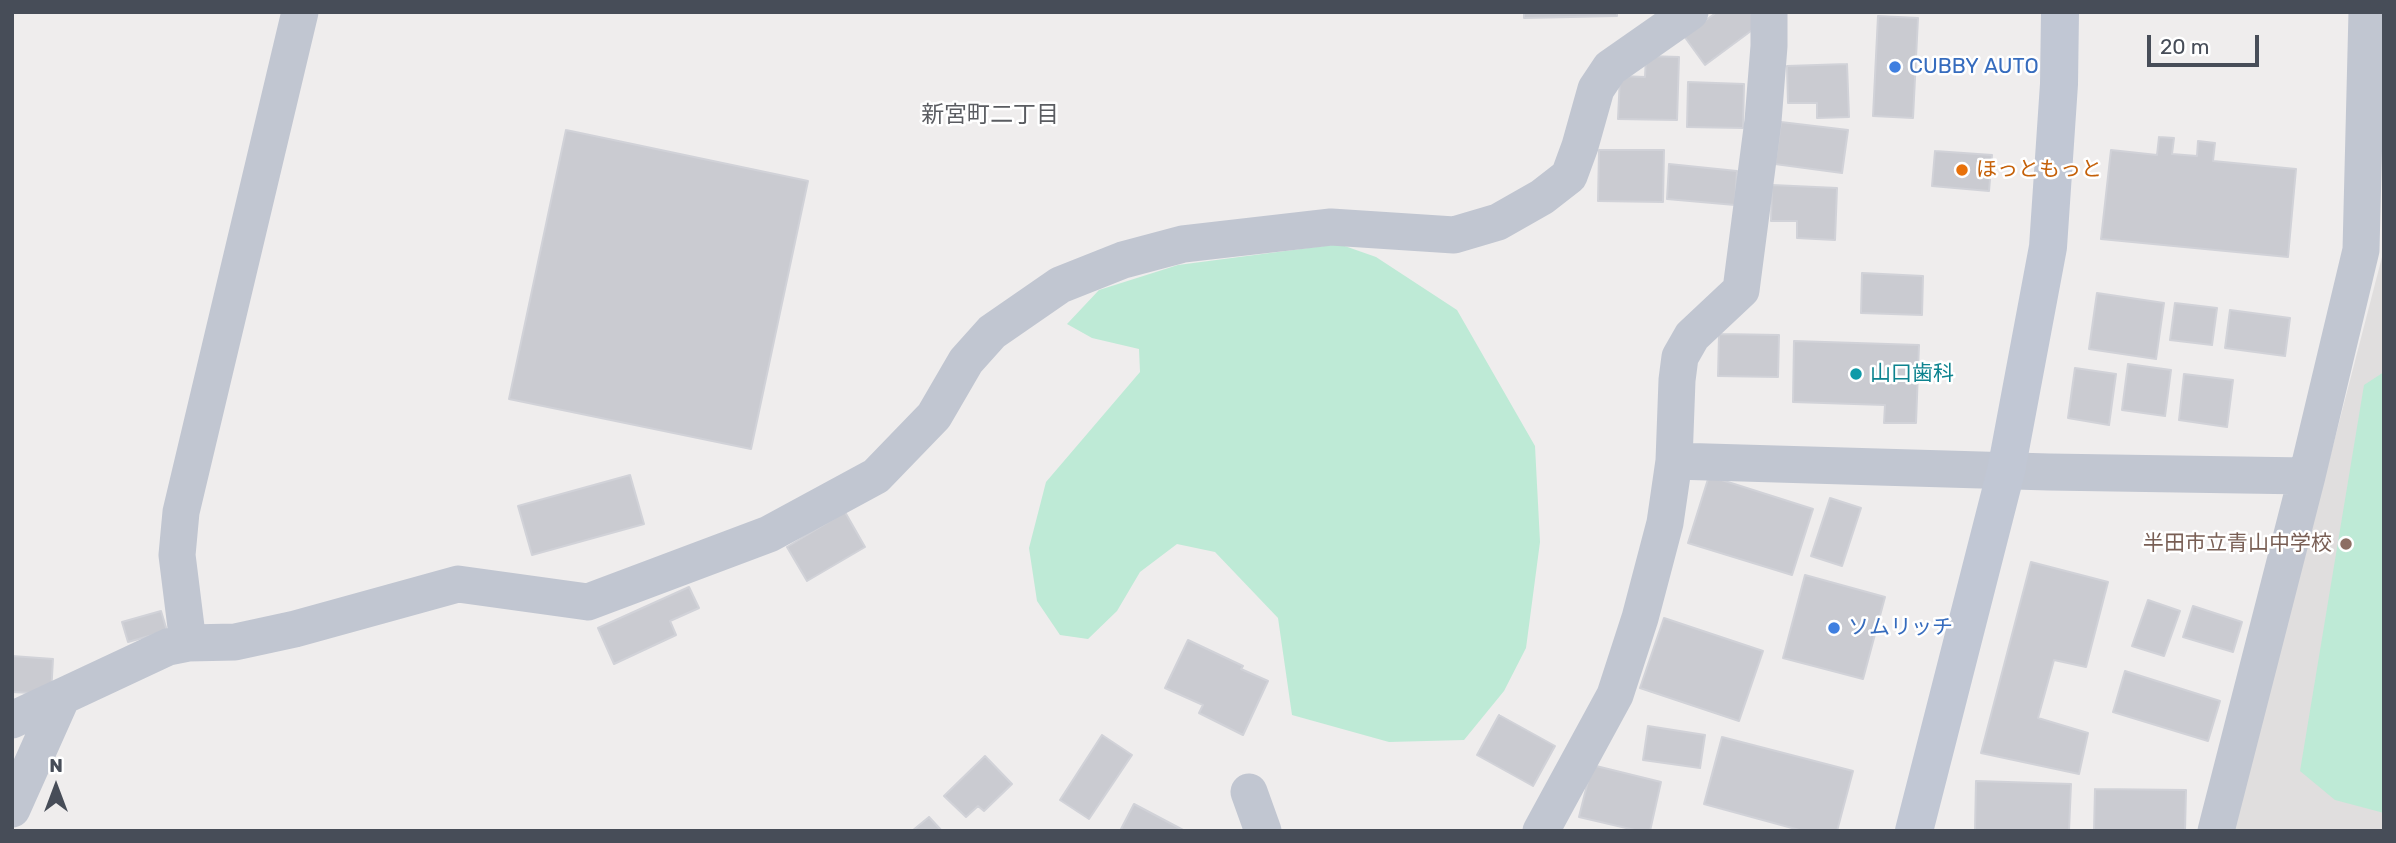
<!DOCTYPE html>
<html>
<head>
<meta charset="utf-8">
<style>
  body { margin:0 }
  #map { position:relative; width:2396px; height:843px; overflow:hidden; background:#efeded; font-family:Rubik,sans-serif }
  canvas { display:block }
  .frame { position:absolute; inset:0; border:14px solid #474d58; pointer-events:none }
  .north { position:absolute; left:21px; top:752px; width:70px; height:70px; -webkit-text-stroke:5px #fff; paint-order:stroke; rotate:0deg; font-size:19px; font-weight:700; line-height:28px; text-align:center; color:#474d58 }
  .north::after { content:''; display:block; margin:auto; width:24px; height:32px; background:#474d58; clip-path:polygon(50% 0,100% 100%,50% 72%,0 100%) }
  .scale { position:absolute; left:2147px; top:35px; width:112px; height:32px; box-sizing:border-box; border:4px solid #474d58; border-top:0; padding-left:9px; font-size:21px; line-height:24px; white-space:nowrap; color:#474d58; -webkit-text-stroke:5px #fff; paint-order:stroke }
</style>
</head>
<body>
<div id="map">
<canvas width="2396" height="843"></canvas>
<div class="frame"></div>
<div class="north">N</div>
<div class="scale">20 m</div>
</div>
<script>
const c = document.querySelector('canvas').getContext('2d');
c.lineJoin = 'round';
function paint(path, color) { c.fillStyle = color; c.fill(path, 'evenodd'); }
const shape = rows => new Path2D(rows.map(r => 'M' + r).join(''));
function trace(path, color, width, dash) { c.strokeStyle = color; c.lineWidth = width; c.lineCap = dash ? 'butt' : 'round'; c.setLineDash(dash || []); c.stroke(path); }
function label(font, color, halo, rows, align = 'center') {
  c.font = font + ' Rubik,"Noto Sans JP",sans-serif'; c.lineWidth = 5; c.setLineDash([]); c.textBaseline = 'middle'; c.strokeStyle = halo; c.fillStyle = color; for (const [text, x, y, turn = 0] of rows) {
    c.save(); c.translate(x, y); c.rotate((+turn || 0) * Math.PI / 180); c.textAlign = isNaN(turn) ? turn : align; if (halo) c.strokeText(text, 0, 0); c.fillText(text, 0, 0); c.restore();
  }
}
paint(shape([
  [2384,137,2384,831,2233,831,2382,257]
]), '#e0dede');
paint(shape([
  [1339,244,1376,257,1457,310,1535,446,1540,542,1526,648,1504,691,1464,740,1389,742,1292,715,1278,618,1215,552,1177,544,1140,572,1117,611,1088,639,1060,635,1037,601,1029,548,1046,482,1140,372,1139,349,1092,338,1067,324,1099,290,1178,265],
  [2384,372,2384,813,2335,800,2300,771,2364,385]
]), '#beead6');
const building = shape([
  [1524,12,1617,12,1617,16,1524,18,1524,12],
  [1717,12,1750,12,1759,25,1705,65,1684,36,1717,12],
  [1878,16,1918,18,1913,118,1873,116,1878,16],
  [1646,56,1679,57,1677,120,1618,119,1620,76,1645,77,1646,56],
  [1847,64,1849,117,1817,118,1817,103,1788,103,1787,66,1847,64],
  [1688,82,1744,84,1743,128,1687,127,1688,82],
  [1781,122,1848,130,1842,173,1775,164,1781,122],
  [566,130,808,181,751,449,509,399,566,130],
  [2159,137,2174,138,2172,154,2197,156,2198,141,2215,143,2213,161,2296,169,2288,257,2101,239,2111,150,2157,155,2159,137],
  [1599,150,1664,150,1663,202,1598,201,1599,150],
  [1935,151,1992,155,1989,191,1932,186,1935,151],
  [1669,164,1737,171,1735,205,1667,199,1669,164],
  [1772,185,1837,188,1835,240,1797,238,1797,221,1771,221,1772,185],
  [1862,273,1923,276,1922,315,1861,313,1862,273],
  [2097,293,2164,303,2156,359,2089,349,2097,293],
  [2175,303,2217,308,2212,345,2170,340,2175,303],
  [2230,310,2290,318,2285,356,2225,348,2230,310],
  [1719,334,1779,335,1778,377,1718,376,1719,334],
  [1794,341,1919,345,1916,423,1884,423,1885,405,1793,402,1794,341],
  [2128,364,2171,370,2165,416,2122,410,2128,364],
  [2075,368,2116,374,2109,425,2068,418,2075,368],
  [2184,374,2233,380,2227,427,2179,420,2184,374],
  [630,475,644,524,532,555,518,506,630,475],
  [1709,476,1813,509,1792,575,1688,543,1709,476],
  [1830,498,1861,508,1842,566,1811,556,1830,498],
  [845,512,865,547,807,581,787,547,845,512],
  [2031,562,2108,582,2086,667,2054,660,2038,718,2088,733,2079,774,1981,753,2031,562],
  [1805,575,1885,597,1863,679,1783,658,1805,575],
  [689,587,699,608,670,621,676,635,614,664,598,628,689,587],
  [2148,600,2180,611,2164,656,2132,646,2148,600],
  [2193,606,2242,622,2233,652,2183,637,2193,606],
  [161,611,167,631,128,642,122,622,161,611],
  [1664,618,1763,651,1739,721,1640,688,1664,618],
  [1188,640,1243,666,1241,669,1268,681,1243,735,1199,713,1203,705,1165,688,1188,640],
  [12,656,53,659,51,694,12,692,12,656],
  [2125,671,2220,701,2208,741,2113,712,2125,671],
  [1499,715,1555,746,1533,786,1477,755,1499,715],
  [1648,726,1705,735,1700,768,1643,760,1648,726],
  [1102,735,1132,755,1089,819,1060,800,1102,735],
  [1722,737,1853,771,1837,831,1803,831,1704,804,1722,737],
  [985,756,1012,784,984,811,978,806,966,817,944,796,985,756],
  [1592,765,1661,782,1650,831,1639,831,1579,817,1592,765],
  [1976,781,2071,784,2069,831,1975,830,1976,781],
  [2095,789,2186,790,2185,831,2094,831,2095,789],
  [1134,804,1185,831,1120,831,1134,804],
  [929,817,942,831,912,831,929,817]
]);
paint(building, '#cacbd1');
trace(building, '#d1d2d8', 2);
trace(shape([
  [1674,461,2049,472,2307,476],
  [188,643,177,555,181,512,300,12],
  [12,720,168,647,188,643,235,642,295,629,458,584,588,602,769,534,876,476,934,416,966,361,992,332,1060,285,1123,260,1183,244,1331,227,1454,235,1498,222,1542,197,1569,176,1580,146,1596,89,1610,68,1690,12],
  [1249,792,1263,831],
  [12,809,62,697],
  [1541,831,1615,695,1640,618,1665,523,1674,461,1677,380,1680,357,1692,336,1741,290,1763,121,1769,46,1769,12],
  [2216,831,2307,476,2361,250,2367,12]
]), '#c1c6d1', 37);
trace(shape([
  [1914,831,2006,471,2048,247,2059,84,2060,12]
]), '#c1c7d4', 38);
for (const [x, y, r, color] of [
  [1895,67,7,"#3f7fe0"],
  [1962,170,7,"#e8710a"],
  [1856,374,7,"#0f9aa8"],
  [2346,544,7,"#8d6e63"],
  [1834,628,7,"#3f7fe0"]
]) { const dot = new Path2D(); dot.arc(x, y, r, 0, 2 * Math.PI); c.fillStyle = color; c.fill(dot); trace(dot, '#fff', 2.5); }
label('21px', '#366cbe', '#fff', [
  ["CUBBY AUTO",1909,67],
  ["ソムリッチ",1848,628]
], 'left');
label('21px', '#c56008', '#fff', [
  ["ほっともっと",1976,170]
], 'left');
label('21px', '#0d838f', '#fff', [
  ["山口歯科",1870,374]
], 'left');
label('21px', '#785e54', '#fff', [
  ["半田市立青山中学校",2332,544]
], 'right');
label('23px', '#5a5c61', '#fff', [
  ["新宮町二丁目",990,115]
]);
</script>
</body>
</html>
